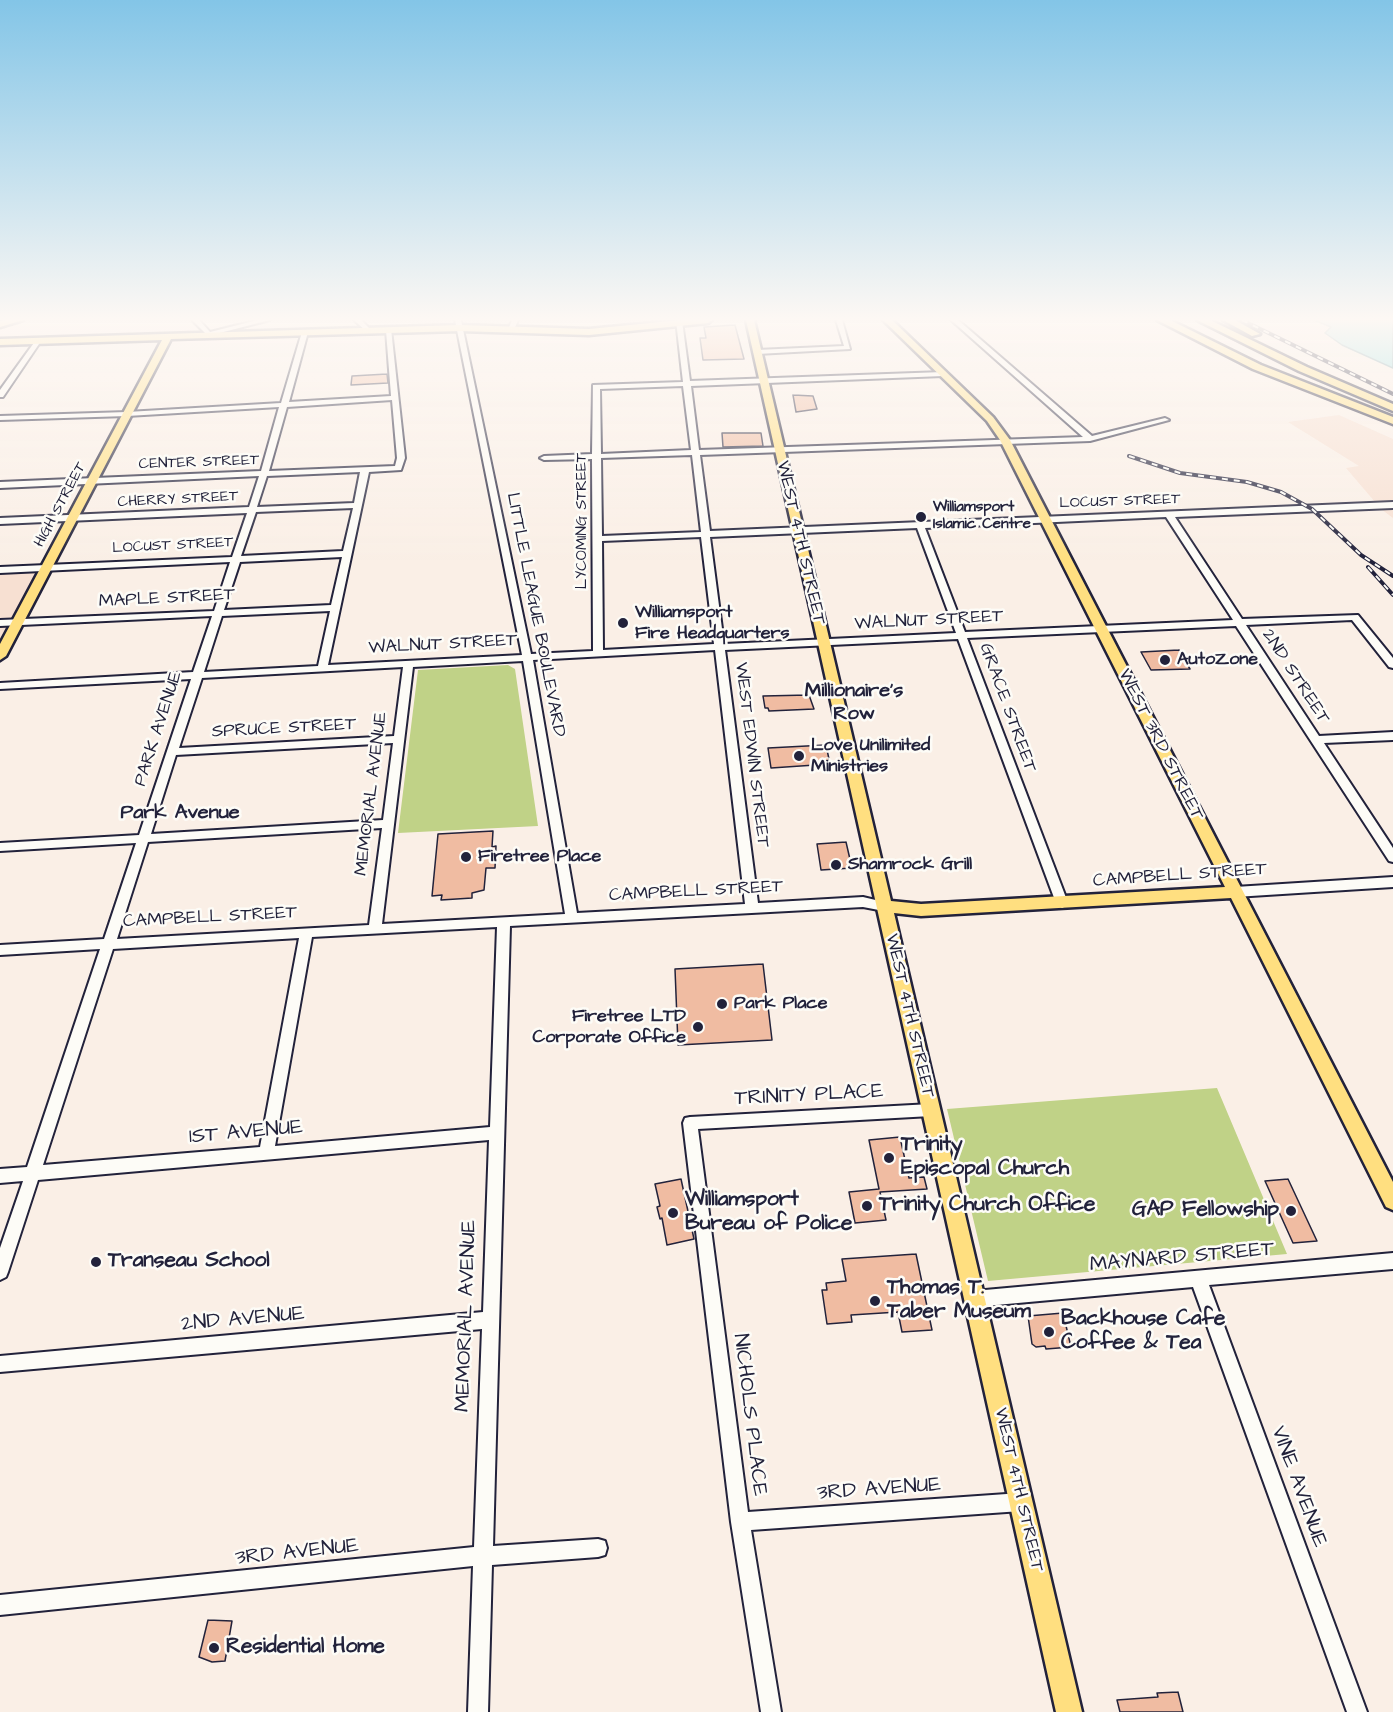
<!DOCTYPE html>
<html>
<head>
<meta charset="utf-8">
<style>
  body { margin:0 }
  canvas { display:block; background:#faefe6 }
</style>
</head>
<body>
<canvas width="1393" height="1712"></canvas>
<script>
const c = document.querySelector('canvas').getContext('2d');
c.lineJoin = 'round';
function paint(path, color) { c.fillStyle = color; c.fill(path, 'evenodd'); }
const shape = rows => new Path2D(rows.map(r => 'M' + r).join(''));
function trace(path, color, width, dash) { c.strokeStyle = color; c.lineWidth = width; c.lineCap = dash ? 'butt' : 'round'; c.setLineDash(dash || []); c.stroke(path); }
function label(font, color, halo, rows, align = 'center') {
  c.font = font + ' "Architects Daughter",sans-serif'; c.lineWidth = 5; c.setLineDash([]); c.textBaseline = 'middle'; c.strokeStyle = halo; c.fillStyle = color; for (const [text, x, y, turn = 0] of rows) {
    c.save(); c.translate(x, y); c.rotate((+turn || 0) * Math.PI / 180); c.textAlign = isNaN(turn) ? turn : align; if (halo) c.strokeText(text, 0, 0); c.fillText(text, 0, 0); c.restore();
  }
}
paint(shape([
  [1339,415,1393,439,1393,518,1381,509,1346,468,1359,466,1288,422],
  [41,570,0,648,0,572]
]), '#f7e0d2');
paint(shape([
  [508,665,515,669,538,826,398,833,418,670],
  [1217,1088,1287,1254,988,1281,947,1109]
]), '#c0d287');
const water = shape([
  [1314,320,1393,320,1393,368,1342,345,1325,333,1331,327,1314,320]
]);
paint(water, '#8ddee5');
trace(water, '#6293a1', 1.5);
const building = shape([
  [735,325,744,359,703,360,700,338,706,338,704,327,735,325],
  [387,374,388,383,351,385,352,376,387,374],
  [793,395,813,396,817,409,796,412,793,395],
  [722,433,761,433,763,446,723,447,722,433],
  [1179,650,1190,669,1151,670,1141,652,1179,650],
  [809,695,814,709,769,711,768,708,765,708,763,696,809,695],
  [826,745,830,764,771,768,768,748,826,745],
  [493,831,492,847,496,846,495,868,486,868,484,890,472,893,472,898,441,900,442,895,432,896,438,834,493,831],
  [846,842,852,868,821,870,817,844,846,842],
  [763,964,772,1040,678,1045,675,969,763,964],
  [900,1137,909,1178,924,1177,927,1189,880,1192,886,1220,855,1223,849,1192,879,1189,869,1140,900,1137],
  [681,1179,694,1239,667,1245,662,1218,660,1219,657,1207,660,1206,655,1184,681,1179],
  [1288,1179,1317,1241,1293,1243,1265,1181,1288,1179],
  [916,1254,932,1330,902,1332,898,1312,851,1315,852,1322,827,1324,822,1290,827,1290,826,1283,846,1281,842,1259,916,1254],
  [1063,1313,1071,1347,1046,1349,1045,1346,1036,1347,1032,1344,1028,1316,1063,1313],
  [208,1620,232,1621,225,1661,212,1662,199,1657,208,1620],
  [1178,1692,1183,1712,1120,1712,1117,1700,1158,1697,1157,1693,1178,1692]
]);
paint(building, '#f0bca2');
trace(building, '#22223b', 1.5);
const minor = shape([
  [192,320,199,320,210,332,258,320,270,320,208,336,192,320],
  [354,320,361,320,372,331,367,332,354,320],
  [455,320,461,320,531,654,593,651,592,459,544,460,540,458,544,456,592,454,593,385,683,382,676,320,682,321,690,381,943,372,947,374,943,376,691,386,699,450,1083,437,951,320,958,320,1092,436,1165,418,1169,420,1090,441,700,455,710,531,1393,502,1393,508,1175,517,1242,619,1358,615,1393,658,1393,668,1389,667,1352,620,1246,625,1319,736,1393,732,1393,740,1324,743,1393,848,1393,862,1389,861,1236,626,967,638,1068,903,1066,906,1062,908,1058,906,1056,903,958,639,725,650,758,903,863,897,888,903,890,906,888,909,884,911,863,907,510,926,493,1546,598,1539,605,1541,607,1548,605,1555,598,1557,492,1565,488,1712,468,1712,473,1566,0,1615,0,1595,474,1547,482,1329,0,1372,0,1356,483,1312,489,1140,38,1180,8,1272,6,1277,0,1280,0,1248,23,1181,0,1183,0,1169,27,1167,100,949,0,955,0,945,104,939,136,843,0,851,0,843,139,835,191,679,0,689,0,683,193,672,212,616,0,626,0,620,214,611,230,562,0,573,0,567,232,557,247,513,0,524,0,518,249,507,259,476,0,488,0,482,261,471,279,407,127,416,0,420,0,416,127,412,281,403,302,332,305,330,308,332,289,402,391,396,386,330,391,329,405,458,401,470,369,472,328,665,522,655,455,320],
  [683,386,691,450,601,454,600,389,683,386],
  [392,400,397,458,395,466,269,471,287,407,392,400],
  [692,455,701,532,602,536,601,458,692,455],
  [360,472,354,503,257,507,267,476,360,472],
  [353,508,343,551,241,556,256,512,353,508],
  [1166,517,1233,620,965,632,925,528,1166,517],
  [917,528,956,633,724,644,710,537,917,528],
  [701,537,714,644,603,650,602,541,701,537],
  [342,557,331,605,224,610,240,562,342,557],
  [330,611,318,666,204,672,222,616,330,611],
  [715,650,745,904,577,913,533,660,715,650],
  [523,661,565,914,382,924,413,667,523,661],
  [403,667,394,736,179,748,202,678,403,667],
  [393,743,383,820,151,834,176,755,393,743],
  [382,828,369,925,117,939,148,842,382,828],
  [497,927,490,1127,275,1146,312,937,497,927],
  [299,938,260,1147,43,1165,113,949,299,938],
  [512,320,518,320,514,330,511,332,508,330,512,320],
  [836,320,842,320,850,349,757,354,753,352,757,350,844,346,836,320],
  [36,340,41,341,3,397,0,397,0,390,36,340],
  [1393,877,1393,887,1235,897,1231,895,1229,892,1231,889,1235,887,1393,877],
  [931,1104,936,1106,938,1110,936,1114,931,1116,698,1129,748,1512,1021,1493,1027,1496,1030,1502,1027,1508,1021,1511,751,1530,781,1712,761,1712,731,1522,683,1123,685,1118,690,1117,931,1104],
  [1393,1253,1393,1269,1209,1285,1367,1712,1347,1712,1193,1287,974,1307,968,1305,966,1299,968,1293,974,1291,1393,1253]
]);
const major = shape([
  [6,320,23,320,0,327,0,321,6,320],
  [681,320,712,320,708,323,589,335,460,331,171,339,6,656,0,660,0,644,162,340,0,345,0,339,460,325,589,329,681,320],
  [746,320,754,320,891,901,921,904,1225,887,1000,440,987,421,883,320,892,320,993,417,1010,440,1393,1182,1393,1210,1386,1207,1231,898,921,916,894,913,1082,1712,1056,1712,746,320]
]);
const highway = shape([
  [1157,320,1170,320,1261,365,1393,417,1393,424,1253,369,1157,320],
  [1197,320,1210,320,1307,367,1393,404,1393,411,1299,371,1197,320],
  [1223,320,1235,320,1260,334,1252,336,1223,320]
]);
trace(minor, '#22223b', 4);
trace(major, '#22223b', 5);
trace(highway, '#22223b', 5);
paint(minor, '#fdfcf7');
paint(major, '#ffdf80');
paint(highway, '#ffdf80');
const rail = shape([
  [1242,320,1393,394],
  [1129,456,1180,473,1247,482,1281,492,1312,509,1361,555,1393,576],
  [1368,567,1393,595]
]);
trace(rail, '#22223b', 4);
trace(rail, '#fdfcf7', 2, [6]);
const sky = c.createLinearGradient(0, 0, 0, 560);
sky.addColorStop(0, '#83c5e7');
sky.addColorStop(0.57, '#fdf8f4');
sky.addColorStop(1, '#fdf8f400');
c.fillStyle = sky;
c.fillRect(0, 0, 1393, 560);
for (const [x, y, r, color] of [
  [921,517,6,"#22223b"],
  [623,623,6,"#22223b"],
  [1165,660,6,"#22223b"],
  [799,756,6,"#22223b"],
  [466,857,6,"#22223b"],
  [836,865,6,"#22223b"],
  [722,1004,6,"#22223b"],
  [698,1027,6,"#22223b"],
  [889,1158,6,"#22223b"],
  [867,1206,6,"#22223b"],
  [1291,1211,6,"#22223b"],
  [673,1213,6,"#22223b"],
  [96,1262,6,"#22223b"],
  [875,1301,6,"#22223b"],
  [1049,1332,6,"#22223b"],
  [214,1648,6,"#22223b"]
]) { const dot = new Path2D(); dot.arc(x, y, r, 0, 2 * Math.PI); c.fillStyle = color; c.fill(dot); trace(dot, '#fdfcf7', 2); }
label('15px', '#22223b', '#fdfcf7', [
  ["CENTER STREET",199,463,-2],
  ["CHERRY STREET",178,500,-3],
  ["LOCUST STREET",1120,502,-2],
  ["HIGH STREET",61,505,-62],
  ["LYCOMING STREET",583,521,-90],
  ["LOCUST STREET",173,546,-3]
]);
label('bold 15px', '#22223b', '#fdfcf7', [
  ["Williamsport",933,508],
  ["Islamic Centre",933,525]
], 'left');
label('18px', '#22223b', '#fdfcf7', [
  ["WEST 4TH STREET",800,543,77],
  ["MAPLE STREET",167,599,-3],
  ["LITTLE LEAGUE BOULEVARD",535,615,79],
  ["WALNUT STREET",929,621,-3],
  ["WALNUT STREET",443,645,-3],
  ["2ND STREET",1295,677,57],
  ["GRACE STREET",1007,708,70],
  ["PARK AVENUE",159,729,-72],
  ["SPRUCE STREET",284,729,-3],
  ["WEST 3RD STREET",1160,745,63],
  ["WEST EDWIN STREET",751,755,83],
  ["MEMORIAL AVENUE",372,794,-83],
  ["CAMPBELL STREET",1180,876,-4],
  ["CAMPBELL STREET",696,892,-3],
  ["CAMPBELL STREET",210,918,-3],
  ["WEST 4TH STREET",909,1016,77],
  ["WEST 4TH STREET",1018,1490,77]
]);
label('bold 18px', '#22223b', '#fdfcf7', [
  ["Williamsport",635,613],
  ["Fire Headquarters",635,634],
  ["AutoZone",1177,660],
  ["Love Unilimited",811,746],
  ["Ministries",811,767],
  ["Firetree Place",478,857],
  ["Shamrock Grill",848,865],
  ["Park Place",734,1004],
  ["Firetree LTD",686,1017,"right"],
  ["Corporate Office",686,1038,"right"]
], 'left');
label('bold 20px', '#22223b', '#fdfcf7', [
  ["Millionaire's",854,692],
  ["Row",854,715],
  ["Park Avenue",180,814]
]);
label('21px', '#22223b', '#fdfcf7', [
  ["TRINITY PLACE",809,1096,-3],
  ["1ST AVENUE",246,1133,-5],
  ["MAYNARD STREET",1182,1258,-5],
  ["MEMORIAL AVENUE",467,1316,-88],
  ["2ND AVENUE",243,1320,-5],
  ["NICHOLS PLACE",749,1415,83],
  ["VINE AVENUE",1298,1487,70],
  ["3RD AVENUE",879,1490,-4],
  ["3RD AVENUE",297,1553,-6]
]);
label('bold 21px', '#22223b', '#fdfcf7', [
  ["Trinity",901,1146],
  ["Episcopal Church",901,1170],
  ["Williamsport",685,1201],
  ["Bureau of Police",685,1225],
  ["Trinity Church Office",879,1206],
  ["GAP Fellowship",1279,1211,"right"],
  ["Transeau School",108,1262],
  ["Thomas T.",887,1289],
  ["Taber Museum",887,1313],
  ["Backhouse Cafe",1061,1320],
  ["Coffee & Tea",1061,1344],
  ["Residential Home",226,1648]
], 'left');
</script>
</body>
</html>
